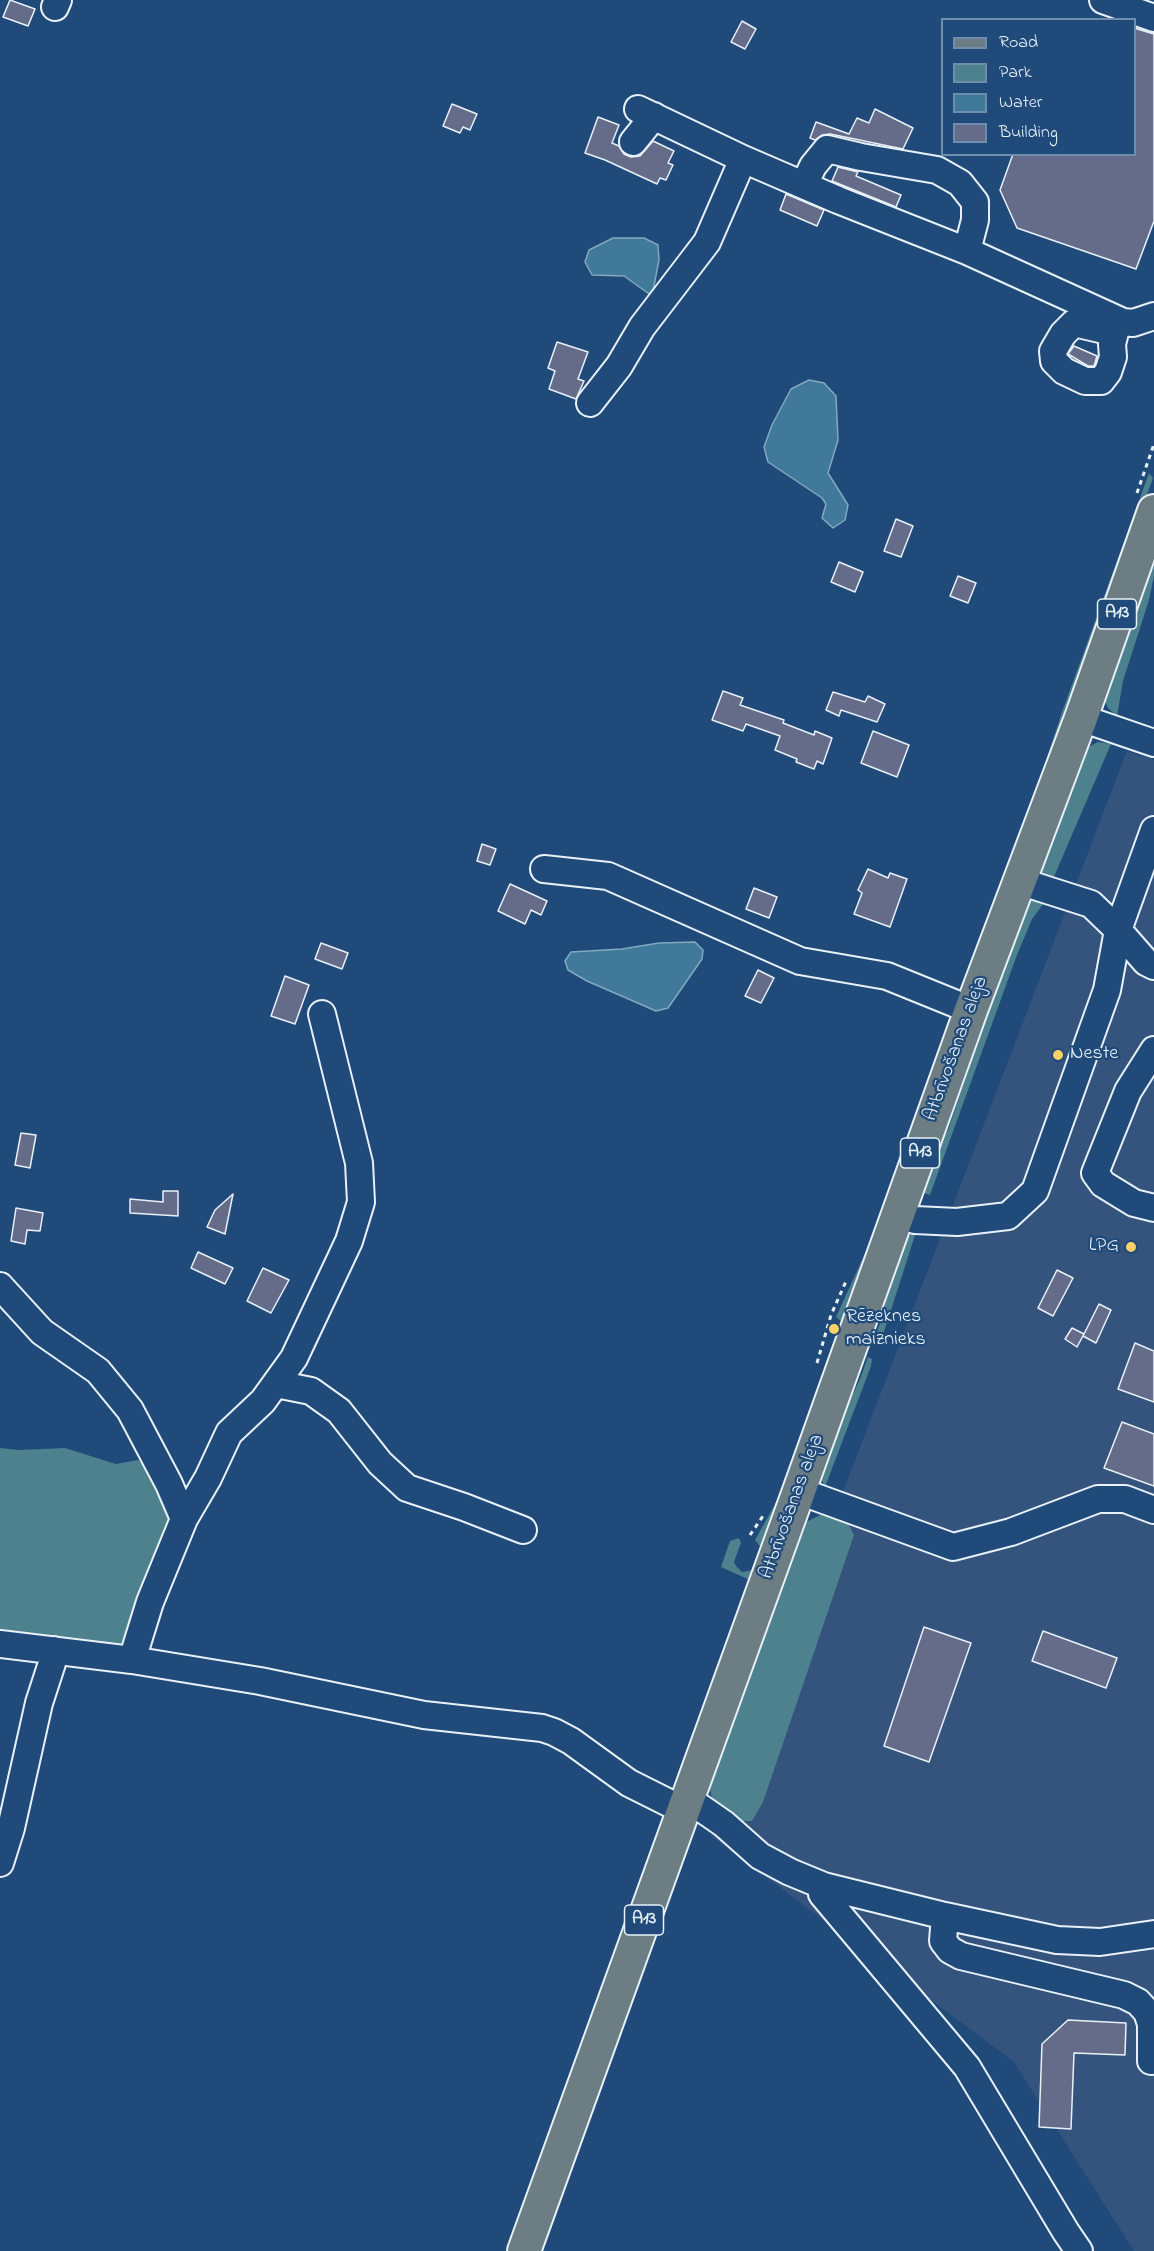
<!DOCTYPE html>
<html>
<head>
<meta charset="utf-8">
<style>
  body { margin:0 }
  #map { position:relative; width:1154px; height:2251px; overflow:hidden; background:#1f4a7a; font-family:"Indie Flower",sans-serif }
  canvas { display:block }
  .legend { position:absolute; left:941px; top:18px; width:195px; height:138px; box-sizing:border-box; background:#1f4a7a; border:2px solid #6f8dac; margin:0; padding:8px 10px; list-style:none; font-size:18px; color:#e8f1f8 }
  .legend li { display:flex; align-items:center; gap:12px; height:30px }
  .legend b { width:30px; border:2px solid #6f8dac }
</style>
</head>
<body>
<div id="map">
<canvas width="1154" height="2251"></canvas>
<ul class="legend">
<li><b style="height:8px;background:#6d7d84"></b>Road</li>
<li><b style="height:16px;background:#4d818d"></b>Park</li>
<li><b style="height:16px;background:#40799a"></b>Water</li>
<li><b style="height:16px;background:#656c89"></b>Building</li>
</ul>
</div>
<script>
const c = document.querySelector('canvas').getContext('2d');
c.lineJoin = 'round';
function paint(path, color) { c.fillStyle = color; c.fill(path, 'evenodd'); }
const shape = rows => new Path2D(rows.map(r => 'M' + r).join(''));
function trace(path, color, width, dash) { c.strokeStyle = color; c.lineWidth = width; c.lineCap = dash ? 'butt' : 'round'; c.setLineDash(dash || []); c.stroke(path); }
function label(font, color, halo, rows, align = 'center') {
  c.font = font + ' "Indie Flower",sans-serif'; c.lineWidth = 4.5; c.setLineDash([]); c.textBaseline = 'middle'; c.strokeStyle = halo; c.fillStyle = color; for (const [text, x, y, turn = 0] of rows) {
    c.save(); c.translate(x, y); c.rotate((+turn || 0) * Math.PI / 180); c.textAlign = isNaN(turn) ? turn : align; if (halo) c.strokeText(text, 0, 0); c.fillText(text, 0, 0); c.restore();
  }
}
paint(shape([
  [1127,751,1154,760,1154,2251,1134,2251,1014,2062,711,1836]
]), '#34547e');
paint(shape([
  [1149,473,1153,478,1118,573,959,1000,1033,801,1062,712],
  [1154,557,1154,576,1149,600,1123,681,1117,716,1108,708,1104,699],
  [1098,742,1111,744,1053,879,1044,875,1039,870,1086,748],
  [1033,896,1047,897,1044,903,1032,919,1017,955,930,1195,917,1191,929,1163,948,1130,1027,899],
  [878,1225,877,1240,849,1298,841,1321,836,1317],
  [916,1232,884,1332,879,1333,877,1332,883,1314,887,1280,902,1240],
  [868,1357,872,1359,871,1366,825,1487,820,1476,829,1443,860,1379],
  [0,1448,19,1450,65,1448,116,1464,138,1460,160,1478,182,1523,132,1647,0,1634],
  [795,1453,798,1457,752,1581,721,1567,730,1541,739,1538,741,1543,734,1562,736,1566,742,1572,754,1570,762,1549,755,1540,778,1499],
  [822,1514,847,1521,854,1535,763,1802,752,1821,735,1821,713,1804,710,1789,715,1766,798,1526]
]), '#4d818d');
const water = shape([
  [613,238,644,238,658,245,659,260,652,296,624,276,592,275,585,262,589,250,613,238],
  [809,380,824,383,836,396,838,440,828,473,848,505,845,520,833,528,822,518,826,504,822,498,768,462,764,447,772,425,791,389,809,380],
  [695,942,703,950,702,959,668,1008,656,1011,587,981,568,970,565,961,571,952,622,949,659,943,695,942]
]);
paint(water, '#40799a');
trace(water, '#83a9c0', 1.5);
const building = shape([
  [10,0,35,9,28,26,3,17,10,0],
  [742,21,756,29,745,49,731,42,742,21],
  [1134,28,1154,34,1154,221,1136,269,1017,228,1000,190,1013,154,1134,154,1134,28],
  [452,104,477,114,470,130,463,127,460,133,443,126,452,104],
  [875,109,913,128,903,149,830,134,822,135,815,140,810,138,816,122,849,134,857,118,869,123,875,109],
  [598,117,619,125,612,143,619,146,624,154,631,157,640,156,653,141,674,151,668,163,673,165,666,180,660,178,657,184,605,160,585,153,598,117],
  [838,167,858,172,856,176,901,195,896,207,832,181,838,167],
  [786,194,824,210,817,226,780,210,786,194],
  [557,342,588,352,578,379,584,381,576,399,549,389,555,371,548,368,557,342],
  [1074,346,1097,356,1094,366,1088,366,1068,354,1074,346],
  [896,519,913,526,901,557,884,551,896,519],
  [839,562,863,572,855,592,831,582,839,562],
  [958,576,976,583,968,603,950,596,958,576],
  [723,691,743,698,740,705,784,720,783,723,814,735,815,731,832,738,823,764,817,761,814,769,796,762,797,759,775,750,780,736,746,724,743,731,712,720,723,691],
  [833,692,865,702,868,696,885,704,877,722,841,710,839,716,826,710,833,692],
  [873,731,909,745,897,777,861,763,873,731],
  [482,844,496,849,490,865,477,861,482,844],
  [868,869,888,878,890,873,907,879,890,927,854,914,862,893,858,890,868,869],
  [510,884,547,901,541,915,531,910,525,924,498,911,510,884],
  [754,888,777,897,769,918,746,909,754,888],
  [321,943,348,953,342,969,315,959,321,943],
  [758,970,774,978,761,1003,745,996,758,970],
  [285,976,309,985,295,1024,271,1016,285,976],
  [21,1133,36,1135,30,1168,15,1165,21,1133],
  [163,1191,178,1191,178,1216,130,1213,130,1199,163,1202,163,1191],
  [233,1194,225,1234,207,1227,215,1210,233,1194],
  [16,1208,43,1213,40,1231,27,1230,25,1244,11,1241,16,1208],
  [198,1252,233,1268,225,1284,191,1268,198,1252],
  [263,1268,289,1280,271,1313,247,1301,263,1268],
  [1057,1270,1073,1278,1053,1316,1038,1308,1057,1270],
  [1099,1304,1111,1310,1096,1343,1083,1336,1099,1304],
  [1072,1328,1084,1334,1077,1347,1065,1339,1072,1328],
  [1135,1343,1154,1351,1154,1402,1118,1389,1135,1343],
  [1122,1422,1154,1434,1154,1486,1104,1468,1122,1422],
  [924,1627,971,1643,929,1762,884,1746,924,1627],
  [1043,1631,1117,1658,1106,1688,1032,1661,1043,1631],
  [1068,2020,1126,2023,1125,2055,1074,2053,1071,2129,1039,2127,1042,2044,1068,2020]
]);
paint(building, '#656c89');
trace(building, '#e8f1f8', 1.5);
const minor = shape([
  [1103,0,1154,18],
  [55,7,58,0],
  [638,109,743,159,838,200,967,251,1123,322,1133,323,1154,316],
  [633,142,654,116],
  [804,185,813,166,827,149,861,157,937,170,960,183,975,202,975,220,967,251],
  [1123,322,1116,328,1112,344,1113,357,1108,372,1101,381,1085,381,1064,371,1054,361,1053,351,1063,334,1074,323,1104,330,1123,322],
  [590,403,619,366,642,327,707,242,743,159],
  [1081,718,1154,743],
  [544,869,608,876,800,961,887,976,971,1010],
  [1019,881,1091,904,1118,930,1146,962,1154,966],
  [1154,1050,1128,1091,1095,1173,1103,1184,1134,1203,1154,1208],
  [898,1215,915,1220,957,1222,1008,1216,1035,1191,1107,990,1118,930,1154,830],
  [0,1286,42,1332,98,1371,130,1410,169,1484,184,1519],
  [276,1384,311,1391,339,1411,380,1463,407,1488,464,1507,523,1530],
  [799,1491,953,1547,1011,1532,1098,1499,1125,1499,1154,1510],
  [0,1644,132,1660,260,1681,424,1715,542,1728,554,1732,571,1741,629,1783,683,1810],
  [132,1660,150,1602,184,1519,208,1478,229,1433,263,1401,294,1358,349,1241,361,1202,359,1163,322,1014],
  [688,1799,724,1824,760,1856,790,1872,824,1886,945,1916,1057,1940,1100,1942,1154,1934],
  [0,1863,11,1828,39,1703,52,1663,54,1650],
  [824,1886,822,1894,967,2067,1066,2232,1079,2251],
  [945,1916,943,1941,950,1950,961,1956,1124,1995,1138,2002,1147,2012,1151,2024,1151,2061]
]);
const major = shape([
  [524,2251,799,1491,971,1010,1081,718,1154,511]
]);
trace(minor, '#e8f1f8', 30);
trace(major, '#e8f1f8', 36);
trace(shape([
  [1137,493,1154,444],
  [817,1363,831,1315,847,1279],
  [750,1535,763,1516]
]), '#e8f1f8', 3, [4.5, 4.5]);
trace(minor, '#1f4a7a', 26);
trace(major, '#6d7d84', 32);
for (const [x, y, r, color] of [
  [1058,1055,6,"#ffd166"],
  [1131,1247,6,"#ffd166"],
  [834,1329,6,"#ffd166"]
]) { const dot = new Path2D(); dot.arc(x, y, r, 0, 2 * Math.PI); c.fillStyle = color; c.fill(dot); trace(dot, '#1f4a7a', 2); }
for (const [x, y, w] of [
  [1117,614,39],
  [920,1153,39],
  [644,1920,39]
]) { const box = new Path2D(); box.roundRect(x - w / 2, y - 15, w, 30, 4.5); c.fillStyle = '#1f4a7a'; c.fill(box); trace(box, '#e8f1f8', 1.5); }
label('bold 18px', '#e8f1f8', null, [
  ["A13",1117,614],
  ["A13",920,1153],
  ["A13",644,1920]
]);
label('20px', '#e8f1f8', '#1f4a7a', [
  ["Atbrīvošanas aleja",957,1049,-70],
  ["Atbrīvošanas aleja",793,1507,-70]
]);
label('20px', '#e8f1f8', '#1f4a7a', [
  ["Neste",1070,1055],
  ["LPG",1119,1247,"right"],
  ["Rēzeknes",846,1318],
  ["maiznieks",846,1341]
], 'left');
</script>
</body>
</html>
